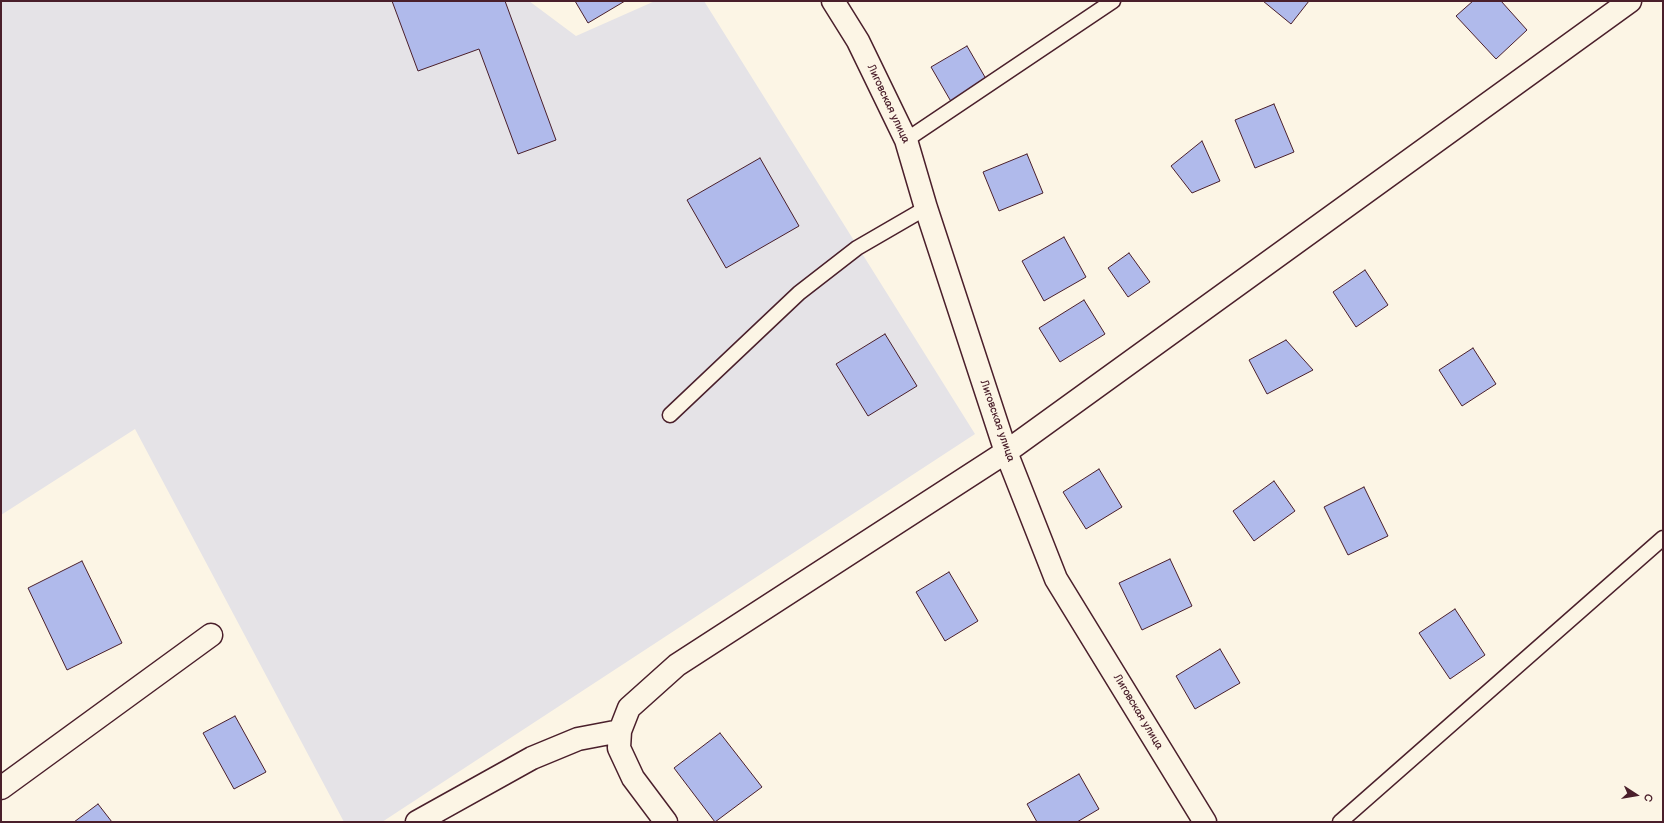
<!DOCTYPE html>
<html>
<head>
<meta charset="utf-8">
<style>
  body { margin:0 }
  #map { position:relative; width:1664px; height:823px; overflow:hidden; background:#fcf5e5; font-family:"Balsamiq Sans",sans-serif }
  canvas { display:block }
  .frame { position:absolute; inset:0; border:2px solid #4a1f2b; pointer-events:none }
  .north { position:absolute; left:1616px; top:775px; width:40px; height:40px; -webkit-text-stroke:3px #fcf5e5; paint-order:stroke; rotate:102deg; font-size:11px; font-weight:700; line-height:16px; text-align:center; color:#4a1f2b }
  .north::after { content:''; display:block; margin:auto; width:14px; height:18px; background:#4a1f2b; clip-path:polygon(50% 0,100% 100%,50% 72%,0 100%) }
</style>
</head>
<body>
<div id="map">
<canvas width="1664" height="823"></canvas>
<div class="frame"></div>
<div class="north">С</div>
</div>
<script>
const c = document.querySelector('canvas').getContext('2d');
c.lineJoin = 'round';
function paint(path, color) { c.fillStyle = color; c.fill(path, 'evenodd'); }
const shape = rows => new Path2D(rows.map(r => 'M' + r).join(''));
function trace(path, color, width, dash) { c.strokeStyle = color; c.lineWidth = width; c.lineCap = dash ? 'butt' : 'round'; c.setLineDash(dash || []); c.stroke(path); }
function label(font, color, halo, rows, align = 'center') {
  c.font = font + ' "Balsamiq Sans",sans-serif'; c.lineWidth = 4; c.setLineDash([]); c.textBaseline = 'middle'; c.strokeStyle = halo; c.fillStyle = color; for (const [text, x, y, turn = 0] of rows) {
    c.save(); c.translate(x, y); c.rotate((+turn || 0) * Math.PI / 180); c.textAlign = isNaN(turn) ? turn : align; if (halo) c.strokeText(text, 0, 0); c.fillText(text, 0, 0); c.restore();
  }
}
paint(shape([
  [1,1,529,1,576,36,655,1,704,1,975,434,382,822,344,822,135,429,1,515]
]), '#e5e3e7');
const building = shape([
  [392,1,505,1,556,140,518,154,479,49,418,71,392,1],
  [575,1,625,1,588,23,575,1],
  [1263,1,1309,1,1291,24,1263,1],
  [1473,1,1501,1,1527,30,1496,59,1456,16,1473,1],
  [967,46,989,84,953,105,931,67,967,46],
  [1274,104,1294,152,1255,168,1235,120,1274,104],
  [1202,141,1220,181,1192,193,1171,166,1202,141],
  [1027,154,1043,193,999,211,983,172,1027,154],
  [760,158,799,226,726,268,687,200,760,158],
  [1064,237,1086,277,1044,301,1022,261,1064,237],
  [1129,253,1150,282,1128,297,1108,268,1129,253],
  [1365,270,1388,305,1356,327,1333,292,1365,270],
  [1084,300,1105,334,1060,362,1039,328,1084,300],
  [885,334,917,386,868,416,836,364,885,334],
  [1286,340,1313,370,1267,394,1249,360,1286,340],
  [1473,348,1496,384,1462,406,1439,370,1473,348],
  [1099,469,1122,507,1086,529,1063,492,1099,469],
  [1274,481,1295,511,1254,541,1233,511,1274,481],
  [1364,487,1388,536,1348,555,1324,507,1364,487],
  [1170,559,1192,606,1142,630,1119,583,1170,559],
  [82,561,122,643,67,670,28,588,82,561],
  [949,572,978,621,945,641,916,592,949,572],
  [1455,609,1485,655,1450,679,1419,633,1455,609],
  [1220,649,1240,683,1195,709,1176,676,1220,649],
  [235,716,266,772,234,789,203,733,235,716],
  [720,733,762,787,715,822,674,768,720,733],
  [1079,774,1099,809,1077,822,1037,822,1027,804,1079,774],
  [98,804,112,822,74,822,98,804]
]);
paint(building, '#b0baeb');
trace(building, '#4a1f2b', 1);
const lane = shape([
  [906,140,1113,1],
  [670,415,799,293,857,248,926,208],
  [1340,822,1663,538]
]);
const street = shape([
  [833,1,858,41,906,140,926,208,1006,452,1056,579,1205,822],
  [620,731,619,748,633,778,666,822],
  [1,788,211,635],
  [417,822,532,758,578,739,620,731,629,708,677,665,1006,452,1630,1]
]);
trace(lane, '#4a1f2b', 17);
trace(street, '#4a1f2b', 25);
trace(lane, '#fcf5e5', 14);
trace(street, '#fcf5e5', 22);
label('11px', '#4a1f2b', '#fcf5e5', [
  ["Лиговская улица",888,104,65],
  ["Лиговская улица",997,421,71],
  ["Лиговская улица",1138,712,59]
]);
</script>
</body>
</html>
